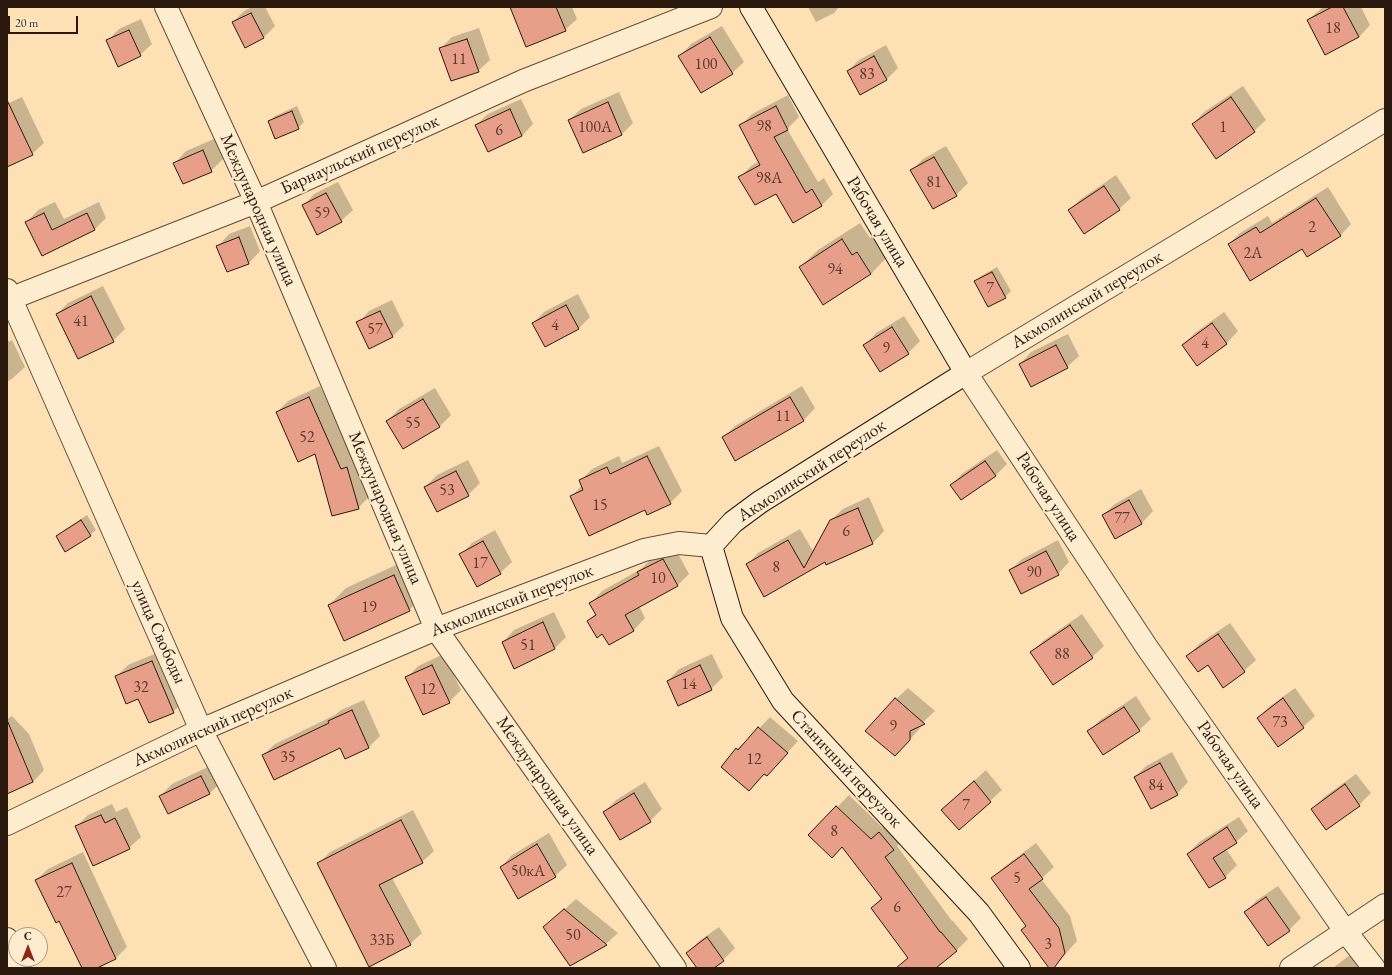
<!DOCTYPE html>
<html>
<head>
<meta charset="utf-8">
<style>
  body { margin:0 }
  #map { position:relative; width:1392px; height:975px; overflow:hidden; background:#fde1b5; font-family:"EB Garamond",serif }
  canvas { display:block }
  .frame { position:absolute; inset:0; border:8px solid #2b190e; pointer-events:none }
  .north { position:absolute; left:8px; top:927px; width:40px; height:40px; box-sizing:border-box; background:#feeccf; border:1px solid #aa9882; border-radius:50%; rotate:0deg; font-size:11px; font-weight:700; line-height:16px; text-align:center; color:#2b190e }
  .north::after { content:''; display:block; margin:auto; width:14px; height:18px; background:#8f2418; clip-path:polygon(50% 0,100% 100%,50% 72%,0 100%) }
  .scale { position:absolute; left:8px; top:16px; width:70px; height:18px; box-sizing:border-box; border:2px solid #2b190e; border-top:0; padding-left:5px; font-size:12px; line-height:14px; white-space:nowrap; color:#2b190e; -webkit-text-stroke:3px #feeccf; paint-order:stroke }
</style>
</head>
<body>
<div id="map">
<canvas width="1392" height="975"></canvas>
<div class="frame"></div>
<div class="north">С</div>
<div class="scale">20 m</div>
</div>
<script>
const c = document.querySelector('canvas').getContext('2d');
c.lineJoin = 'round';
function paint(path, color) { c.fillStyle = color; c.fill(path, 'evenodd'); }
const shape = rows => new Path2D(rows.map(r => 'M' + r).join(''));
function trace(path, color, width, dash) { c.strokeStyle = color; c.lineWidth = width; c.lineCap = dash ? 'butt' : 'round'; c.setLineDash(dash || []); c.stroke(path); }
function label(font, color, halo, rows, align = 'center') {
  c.font = font + ' "EB Garamond",serif'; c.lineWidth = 4; c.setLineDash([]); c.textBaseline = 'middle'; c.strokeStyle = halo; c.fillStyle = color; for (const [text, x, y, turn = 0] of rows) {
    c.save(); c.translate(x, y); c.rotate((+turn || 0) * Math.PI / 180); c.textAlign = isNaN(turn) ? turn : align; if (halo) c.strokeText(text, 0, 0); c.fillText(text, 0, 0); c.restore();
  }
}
paint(shape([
  [252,7,265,7,275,26,264,37,233,22,244,11],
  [511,7,572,7,577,19,565,30],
  [808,7,839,7,834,13,816,22],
  [1323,7,1361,7,1370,25,1359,37,1308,20],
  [141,19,152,44,140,55,108,40,119,29],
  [722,26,744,62,732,73,680,56,691,44],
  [479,28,490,60,478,71,441,48,452,37],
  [886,45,898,68,887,79,860,93,848,71,859,60],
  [1243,86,1266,120,1254,131,1193,124,1204,112],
  [619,92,633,123,622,134,584,152,569,120,581,109],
  [788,95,799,117,787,129,818,182,824,178,833,194,822,205,793,222,776,192,740,177,751,166,759,161,741,125,752,114],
  [22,97,44,143,32,154,7,166,7,104],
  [521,99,533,124,522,136,476,125,488,114],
  [297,106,304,122,298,128,269,122,275,116],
  [214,139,223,159,211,171,175,163,186,151],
  [946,146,968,183,956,195,933,208,912,170,923,159],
  [1116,175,1131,198,1119,209,1069,210,1081,199],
  [338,182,353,210,341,221,303,206,314,194],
  [1328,187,1351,224,1340,236,1302,248,1229,244,1240,233,1268,216,1272,223],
  [55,202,64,219,99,202,106,218,95,229,43,255,27,222,38,210],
  [860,223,870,238,875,235,888,256,871,274,800,267,818,250],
  [250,226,260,251,249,263,228,271,218,246,229,234],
  [997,267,1011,291,1005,297,975,281,981,276],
  [103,286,125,329,113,341,57,314,68,303],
  [578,294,590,317,579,328,533,323,544,312],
  [392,300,404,325,392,337,358,323,369,311],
  [1224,312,1238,331,1227,343,1197,364,1183,345,1195,333],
  [904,316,920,341,908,353,865,345,876,333],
  [1068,334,1079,356,1067,367,1020,364,1031,352],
  [12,340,25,367,13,378,7,382,7,342],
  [320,386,370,496,358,508,315,453,277,412,288,401],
  [802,386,815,408,804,420,735,459,723,438,735,426],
  [435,388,451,415,439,427,387,421,399,409],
  [659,446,682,491,670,503,645,508,572,496,582,485,580,481,592,469,619,456,622,463],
  [997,450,1007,464,996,475,961,499,951,485,963,473],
  [468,460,480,483,468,495,425,487,437,475],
  [1141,489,1153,511,1142,523,1115,537,1103,515,1115,504],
  [869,497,884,531,873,543,827,563,825,560,764,595,747,565,758,553,800,529,814,553,831,520,843,509],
  [87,515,96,530,90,535,57,536,63,531],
  [495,530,512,562,500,573,461,555,472,543],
  [1058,540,1069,562,1058,574,1010,570,1022,559],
  [675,548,689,574,677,586,639,606,645,618,634,630,609,644,603,633,588,621,596,613,591,603,602,591,641,569,650,560],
  [411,558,427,593,409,610,329,605,346,588],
  [554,612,566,637,555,648,503,642,514,630],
  [1082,614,1104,646,1092,657,1032,652,1043,641],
  [1230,623,1256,660,1244,671,1208,664,1188,656,1199,644],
  [164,650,185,700,173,712,139,698,116,677,128,665],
  [444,654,461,690,449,702,407,678,418,666],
  [712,654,723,677,711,689,668,681,679,669],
  [908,688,935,711,921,724,921,727,907,743,896,699],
  [1295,688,1315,716,1303,727,1258,718,1270,706],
  [1136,696,1151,719,1139,730,1089,731,1100,720],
  [364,700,380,736,368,748,340,747,263,755,275,744,335,715,341,710],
  [12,716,29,734,44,770,33,782,7,793,7,719],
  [770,717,798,741,767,775,765,773,749,790,722,767,737,749,749,738,750,738],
  [1172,752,1188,782,1177,794,1135,777,1146,766],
  [212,765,221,782,209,794,160,796,172,784],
  [986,770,1002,790,959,829,942,810],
  [1356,774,1371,793,1359,805,1326,829,1312,809,1324,797],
  [645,782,662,809,650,821,604,812,616,800],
  [849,795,883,828,891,821,904,838,897,846,952,921,953,921,968,939,956,951,934,968,914,968,910,957,872,908,882,897,842,846,810,835],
  [112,804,116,812,127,807,141,837,129,848,77,826,88,815],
  [413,810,434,851,422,862,392,878,422,933,410,944,319,863,330,852],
  [1239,817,1248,831,1236,842,1226,849,1237,865,1225,877,1188,854,1199,842],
  [549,833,567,865,555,876,501,867,512,855],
  [1036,843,1054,867,1041,879,1070,916,1077,941,1053,968,1050,968,1027,925,992,879,1004,867],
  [83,852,127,947,116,958,94,968,83,968,60,919,36,880,48,869],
  [1278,886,1301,918,1289,930,1245,912,1257,900],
  [576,899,618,933,606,944,570,965,545,927],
  [719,927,735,948,723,960,712,968,699,968,687,953,699,941],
  [1355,951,1364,963,1359,968,1333,968]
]), '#0003');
const building = shape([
  [510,7,556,7,566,31,526,47,510,7],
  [1332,7,1343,7,1359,37,1325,55,1307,20,1332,7],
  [251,13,264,38,245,48,232,22,251,13],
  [129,30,141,56,118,67,106,40,129,30],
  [710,37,733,74,701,93,678,56,710,37],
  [467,39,479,72,451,81,439,48,467,39],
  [874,56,887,80,860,95,847,71,874,56],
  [1231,97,1255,132,1216,159,1192,124,1231,97],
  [7,100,33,155,7,167,7,100],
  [608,102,622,135,583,153,568,120,608,102],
  [776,106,788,130,774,137,806,193,812,189,822,206,793,223,776,194,755,205,738,177,760,165,739,125,776,106],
  [510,109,522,136,488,152,475,125,510,109],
  [292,111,299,129,275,139,268,121,292,111],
  [203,150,212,172,183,184,173,163,203,150],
  [934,157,957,196,933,209,910,170,934,157],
  [1104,186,1120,210,1084,234,1068,210,1104,186],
  [326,193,342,222,317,235,302,205,326,193],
  [1316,198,1341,236,1307,257,1302,249,1250,281,1228,244,1256,227,1260,233,1316,198],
  [44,213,52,230,87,213,95,230,42,256,25,222,44,213],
  [239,237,249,264,227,272,216,246,239,237],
  [842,239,852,255,857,252,871,274,823,305,799,267,842,239],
  [992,272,1006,298,988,307,974,281,992,272],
  [91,296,114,342,78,359,56,314,91,296],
  [566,305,579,329,545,347,532,323,566,305],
  [380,311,393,337,369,349,356,322,380,311],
  [1212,323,1227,344,1197,366,1182,345,1212,323],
  [892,327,909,354,880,372,863,345,892,327],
  [1056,345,1068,368,1031,387,1019,364,1056,345],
  [309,397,341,469,347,467,359,509,332,516,315,454,298,462,276,412,309,397],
  [790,397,804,421,735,461,722,437,790,397],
  [423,399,440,427,403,449,386,421,423,399],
  [647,456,671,504,647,515,645,510,589,536,570,496,583,490,579,480,607,467,610,474,647,456],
  [985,461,996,476,961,500,950,485,985,461],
  [456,471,469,496,437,512,424,487,456,471],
  [1129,500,1142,524,1115,539,1102,515,1129,500],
  [858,508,873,544,826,565,825,562,764,597,746,564,788,540,804,568,830,520,858,508],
  [81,520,91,536,65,552,56,536,81,520],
  [483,541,501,574,477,587,459,554,483,541],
  [1046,551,1059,575,1021,594,1009,570,1046,551],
  [663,559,678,586,625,615,634,631,609,645,602,634,597,638,587,621,596,615,589,603,639,575,637,572,663,559],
  [394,575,410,611,344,641,328,605,394,575],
  [543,622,555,649,514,669,502,642,543,622],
  [1070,625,1093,658,1053,685,1030,652,1070,625],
  [1218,634,1245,672,1223,688,1208,665,1198,672,1186,656,1218,634],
  [152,661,174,713,149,723,138,699,126,704,115,676,152,661],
  [432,665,450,703,423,715,405,677,432,665],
  [700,665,712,690,678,706,667,681,700,665],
  [895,698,925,724,910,731,910,740,895,756,865,731,895,698],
  [1283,698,1304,728,1278,747,1257,718,1283,698],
  [1124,707,1140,731,1103,755,1087,731,1124,707],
  [352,710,369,748,345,759,340,748,274,780,262,755,329,723,328,721,352,710],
  [7,720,33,782,7,794,7,720],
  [758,727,788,753,767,776,764,774,749,791,721,767,736,748,738,750,758,727],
  [1160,763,1178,795,1151,809,1134,777,1160,763],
  [201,776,210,794,168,814,159,796,201,776],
  [974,781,991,802,959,830,941,810,974,781],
  [1345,784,1360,806,1326,830,1311,809,1345,784],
  [634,793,651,822,620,840,603,812,634,793],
  [836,806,871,839,879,832,894,850,885,857,940,932,941,932,957,951,936,968,896,968,908,958,871,908,882,899,842,847,832,858,808,835,836,806],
  [101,815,105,823,115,818,130,849,93,866,75,826,101,815],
  [401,820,423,863,379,885,411,945,369,967,317,863,401,820],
  [1227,827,1237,843,1213,858,1226,878,1209,888,1187,854,1227,827],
  [537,844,556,877,518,899,500,867,537,844],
  [1024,854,1043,879,1029,889,1059,928,1065,953,1054,968,1049,968,1021,930,1026,926,991,878,1024,854],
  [72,863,116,959,97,968,82,968,59,921,56,923,35,880,72,863],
  [1266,897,1290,931,1268,946,1244,912,1266,897],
  [564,909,607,945,570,966,543,927,564,909],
  [707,937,724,961,714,968,697,968,686,953,707,937]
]);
paint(building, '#e89f89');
trace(building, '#2b190e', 1);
const street = shape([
  [166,7,256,202,436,629,675,968],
  [7,290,201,730,325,968],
  [7,300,256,202,523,81,711,7],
  [7,824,201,730,436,629,644,550,679,543,711,546],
  [7,939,20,968],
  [1291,968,1385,905],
  [1374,968,1343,928,1146,646,966,373,1385,120]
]);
const secondary = shape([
  [751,7,966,373,760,502,733,522,711,546,732,618,783,701,979,913,1019,968]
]);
trace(street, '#604b38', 24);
trace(secondary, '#2b190e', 24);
trace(street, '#feeccf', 22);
trace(secondary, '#feeccf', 22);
label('16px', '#5a3a2d', null, [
  ["18",1333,29],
  ["11",459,60],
  ["100",706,65],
  ["83",867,75],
  ["98",764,127],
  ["100А",595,128],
  ["1",1223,128],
  ["6",499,131],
  ["98А",769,179],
  ["81",934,183],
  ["59",322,214],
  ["2",1312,228],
  ["2А",1253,254],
  ["94",835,270],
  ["7",990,289],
  ["41",81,322],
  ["4",555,326],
  ["57",375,330],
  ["4",1205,344],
  ["9",886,349],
  ["11",783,417],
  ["55",413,424],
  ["52",307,438],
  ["53",447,491],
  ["15",600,506],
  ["77",1122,519],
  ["6",846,532],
  ["17",480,564],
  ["8",776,568],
  ["90",1034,573],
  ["10",658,579],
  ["19",369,608],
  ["51",528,646],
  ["88",1062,655],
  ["14",689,685],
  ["32",141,688],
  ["12",428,690],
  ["73",1280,723],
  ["9",893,727],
  ["35",288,758],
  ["12",754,760],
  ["84",1156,786],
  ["7",966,806],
  ["8",834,832],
  ["50кА",528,872],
  ["5",1017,879],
  ["27",64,893],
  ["6",897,908],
  ["50",573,936],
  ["33Б",382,941],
  ["3",1048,945]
]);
label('18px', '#2b190e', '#feeccf', [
  ["Барнаульский переулок",360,155,-24],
  ["Международная улица",258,210,66],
  ["Рабочая улица",877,222,59],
  ["Акмолинский переулок",1087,300,-31],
  ["Акмолинский переулок",812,471,-33],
  ["Рабочая улица",1048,497,57],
  ["Международная улица",385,508,67],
  ["Акмолинский переулок",512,601,-21],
  ["улица Свободы",158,632,66],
  ["Акмолинский переулок",213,727,-24],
  ["Рабочая улица",1230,765,55],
  ["Станичный переулок",846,769,47],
  ["Международная улица",547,786,55]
]);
</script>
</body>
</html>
